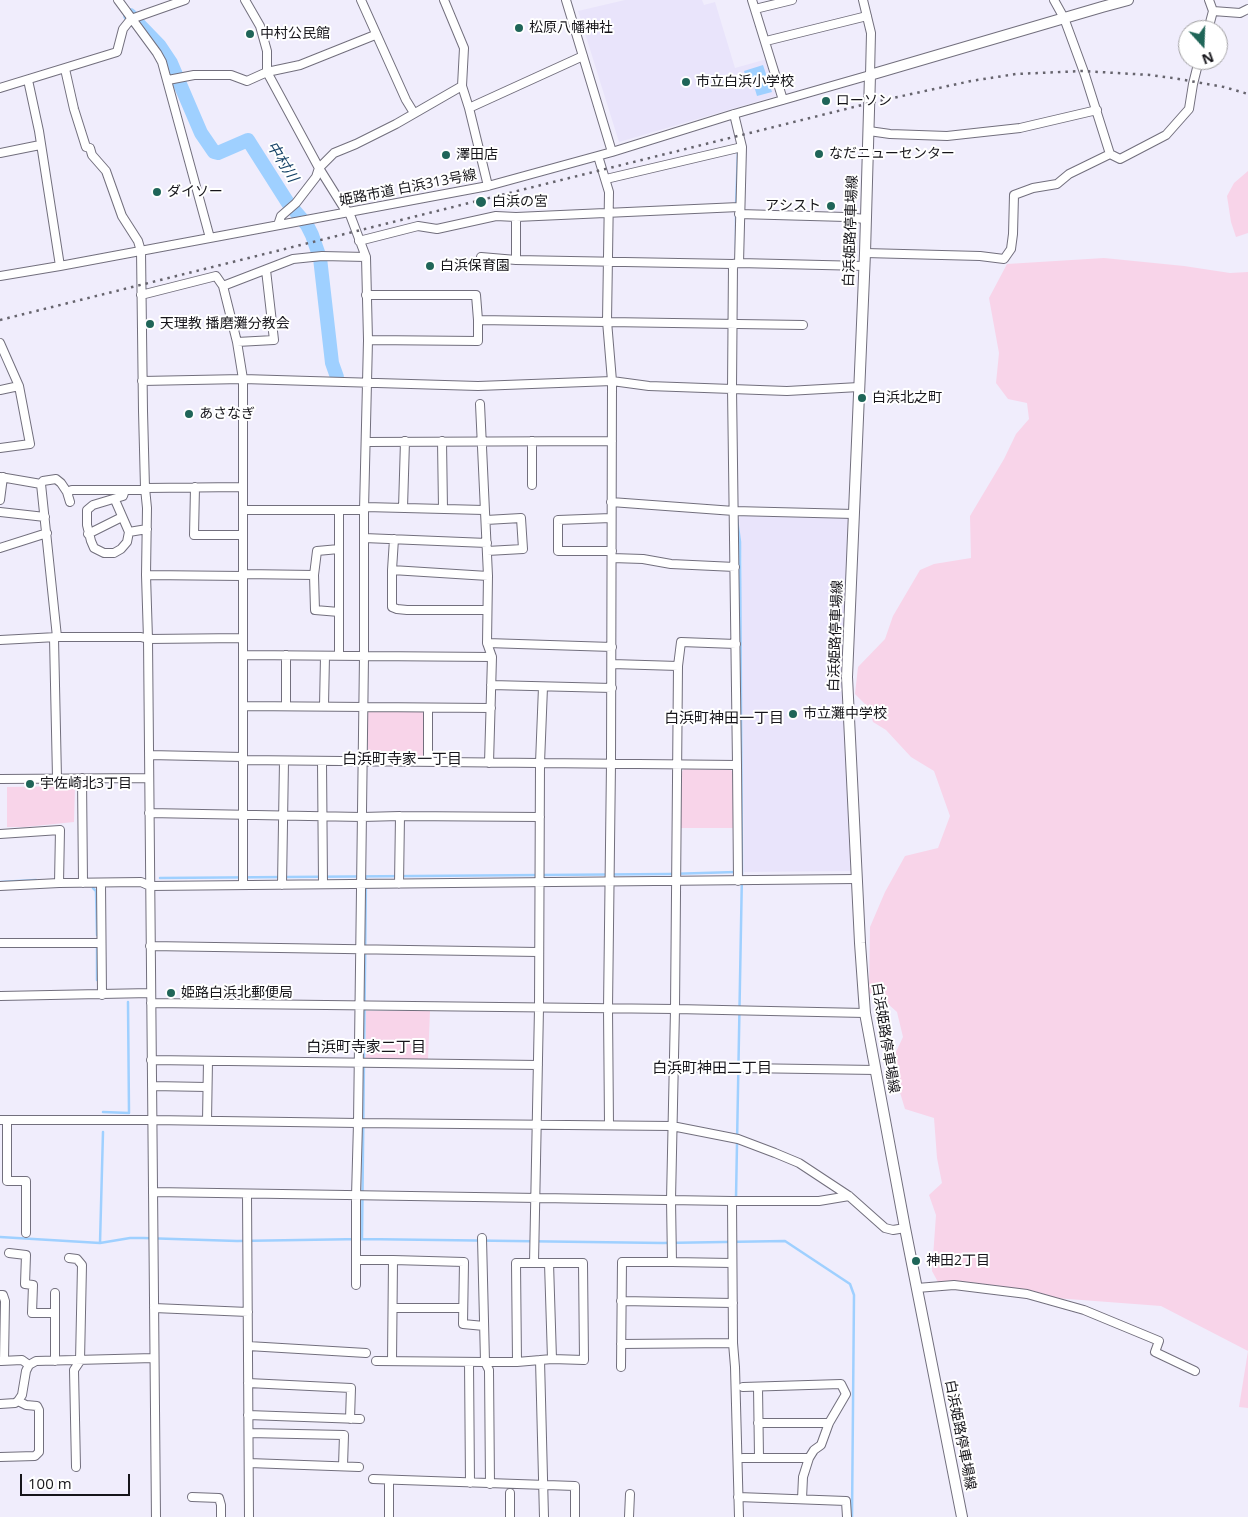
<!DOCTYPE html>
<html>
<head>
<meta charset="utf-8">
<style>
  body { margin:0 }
  #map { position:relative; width:1248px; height:1517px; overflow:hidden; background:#f0edfc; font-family:"Open Sans",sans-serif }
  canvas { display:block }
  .north { position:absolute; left:1178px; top:20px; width:50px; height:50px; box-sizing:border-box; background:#fff; border:1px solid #a2a1a3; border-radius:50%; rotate:160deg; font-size:14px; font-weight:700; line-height:20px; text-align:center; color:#16151a }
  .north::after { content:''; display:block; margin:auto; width:18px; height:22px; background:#1f6558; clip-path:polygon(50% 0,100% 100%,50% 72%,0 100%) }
  .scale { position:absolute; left:20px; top:1474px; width:110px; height:22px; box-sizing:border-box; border:2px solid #16151a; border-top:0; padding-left:6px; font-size:15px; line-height:18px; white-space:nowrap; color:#16151a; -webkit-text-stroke:4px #fff; paint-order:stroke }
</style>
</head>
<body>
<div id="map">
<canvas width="1248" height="1517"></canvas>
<div class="north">N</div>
<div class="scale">100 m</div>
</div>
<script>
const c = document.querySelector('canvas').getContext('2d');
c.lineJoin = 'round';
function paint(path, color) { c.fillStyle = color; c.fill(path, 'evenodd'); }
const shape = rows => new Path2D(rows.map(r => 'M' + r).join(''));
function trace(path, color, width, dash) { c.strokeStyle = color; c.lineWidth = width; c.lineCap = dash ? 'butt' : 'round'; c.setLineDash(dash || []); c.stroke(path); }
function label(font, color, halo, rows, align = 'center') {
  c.font = font + ' "Open Sans","Noto Sans JP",sans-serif'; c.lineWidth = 4; c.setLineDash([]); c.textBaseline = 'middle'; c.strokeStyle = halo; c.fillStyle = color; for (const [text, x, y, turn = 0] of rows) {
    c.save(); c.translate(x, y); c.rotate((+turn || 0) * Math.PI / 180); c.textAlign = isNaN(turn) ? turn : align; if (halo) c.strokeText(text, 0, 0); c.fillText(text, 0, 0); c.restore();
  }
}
paint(shape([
  [625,0,702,0,704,5,715,2,735,68,767,59,776,96,619,142,578,11],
  [742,515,847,516,849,519,843,682,851,871,744,872,741,601,742,563,739,518]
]), '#e9e4fb');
paint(shape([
  [1248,171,1248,233,1236,237,1231,222,1227,196,1234,183],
  [1104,258,1184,266,1230,273,1248,272,1248,1408,1239,1407,1248,1351,1161,1306,1055,1298,992,1285,954,1286,938,1282,932,1271,936,1215,929,1195,942,1183,937,1158,934,1118,905,1109,898,1086,895,1054,903,1037,897,1012,879,996,869,993,870,927,885,892,905,856,938,848,950,816,934,771,911,757,886,730,873,722,869,708,855,694,858,667,885,639,893,616,920,570,934,564,971,558,970,516,1004,459,1016,434,1029,419,1027,403,1008,399,996,383,999,353,989,298,1007,264],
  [370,710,425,712,426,759,368,758,368,713],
  [684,769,731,770,734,775,734,828,681,828,681,773],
  [75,786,74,822,25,827,7,827,7,787],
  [366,1011,430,1011,428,1060,366,1059]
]), '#f8d4e9');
paint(shape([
  [763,65,772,92,757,96,754,86,749,87,744,71]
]), '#9fd0ff');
trace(shape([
  [736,206,738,151],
  [736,249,736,214],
  [160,878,669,874,736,872],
  [0,882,36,880],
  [93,888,96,891,97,935],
  [97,947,97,980],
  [103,1112,129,1113,128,1002],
  [736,1198,742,872,740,542,737,519],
  [0,1237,100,1243,130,1238,143,1238,237,1241,362,1239,663,1243,785,1241,850,1284,854,1295,852,1517],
  [362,1239,366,877],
  [100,1243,103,1132]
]), '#9fd0ff', 2.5);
trace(shape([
  [130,15,159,45,171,63,201,133,214,152,218,153,248,140,288,203,307,225,312,235,320,258,332,363,337,377]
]), '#9fd0ff', 14);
const minor = shape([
  [118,0,157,53,162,62,210,238],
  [245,0,260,26,267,51,267,72,319,168,344,208,349,212,366,257,368,340,364,510,364,656,358,1123,356,1196,356,1285],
  [361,0,406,100,414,113],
  [444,0,464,48,462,86,469,108,488,186],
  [566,0,612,152],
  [752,0,783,100],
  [1054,0,1064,18,1085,75,1110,154],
  [1209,0,1213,11],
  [755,9,792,0],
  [1208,30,1213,11,1240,13,1248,9],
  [766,41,867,16],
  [65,69,74,109,86,147,90,148,92,155,106,171,122,216,138,241,141,251,143,411,145,488,147,508,146,575,148,639,156,1517],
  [28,80,39,131,60,266],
  [168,80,194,75,231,75,247,81,267,72,300,65,375,35],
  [0,88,117,52,123,29,131,19,185,0],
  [469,108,583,56],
  [734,114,742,147,739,263],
  [869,131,890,134,947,136,1020,128,1097,110],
  [0,153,40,145],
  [598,156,609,192,607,321,612,381,611,763,608,1009,609,1125],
  [606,179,742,147],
  [739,214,846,217,865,219],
  [278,225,281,216,296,203,316,177,319,168,334,153,356,144,396,124,462,86],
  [359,241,418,226,437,229,496,216,516,217,739,207],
  [865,253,980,256,1004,259,1011,249,1013,234,1014,195,1033,188,1057,184,1069,174,1110,154,1120,159,1166,135,1189,109,1193,84,1199,60],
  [481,257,516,260,733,264,739,263,864,266],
  [516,260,516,217],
  [733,264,732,388,737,765,738,881],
  [0,276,60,266,488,186,612,152,734,114,870,75,871,33,863,0],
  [141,295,216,276,223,286],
  [366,295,476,295,478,320],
  [368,340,478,341,478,320,803,325],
  [237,342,274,340,266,270],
  [0,343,19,386,30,444,0,448],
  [142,381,243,379,478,386,612,381,649,386,787,391,859,387],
  [0,390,19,386],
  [480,404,488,576,487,643,492,657,489,763],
  [442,441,443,509],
  [532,441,532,485],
  [366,442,612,441],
  [0,477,41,484,57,637],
  [41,484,43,481,56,479,61,483,67,492,70,502],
  [195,487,194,535,243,535],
  [145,488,243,487],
  [67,492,72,490,145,490],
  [0,500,3,477],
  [115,500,129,532,127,542,121,549,114,553,104,553,94,548,91,541,87,525,87,510,93,505,123,496,125,490],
  [611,502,734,511,854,514],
  [365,507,484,510],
  [403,508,405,441],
  [243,510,364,510],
  [339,510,339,656],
  [0,512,45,517],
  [611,518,558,520,558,551,612,551],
  [486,520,521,518,523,549,487,551],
  [129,532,147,529],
  [88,534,122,517],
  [364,538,487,543],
  [394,539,392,570,392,607,397,609,407,610,487,610],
  [0,548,47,533],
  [612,558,643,559,671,564,735,567],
  [392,570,488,576],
  [243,574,314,575],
  [146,575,243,576],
  [339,612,315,610,314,575,317,551,339,549],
  [54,638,57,778],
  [0,640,57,637,141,637,148,639,243,638],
  [487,643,612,647],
  [243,655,492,657],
  [612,664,678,666],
  [491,685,612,688],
  [243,706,491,708],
  [286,706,286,655],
  [324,706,325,656],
  [149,755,243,757],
  [243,760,737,765],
  [322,762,323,884],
  [428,762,428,708],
  [82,778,83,883],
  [0,779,149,778],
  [149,813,362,817,400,816,540,817],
  [0,834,60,830,59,883],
  [101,883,102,995],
  [399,884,400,816],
  [243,885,243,379,237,342,223,286,293,259,322,256,366,257],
  [282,885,284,761],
  [0,886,59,883,141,882,150,886,856,879],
  [0,943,101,943],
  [150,946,538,952],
  [0,996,151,993],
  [151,1003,675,1009,865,1013],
  [151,1060,538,1065],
  [674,1067,876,1070],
  [152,1086,207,1087],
  [0,1120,152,1120,358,1123,672,1126,738,1139,775,1153,799,1163,849,1196,885,1228,893,1230,905,1228],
  [7,1120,7,1181,26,1181,26,1233],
  [207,1121,208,1061],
  [153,1192,732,1201,819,1201,849,1196],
  [247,1194,249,1517],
  [732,1201,733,1343,735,1367,739,1517],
  [482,1238,485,1362,489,1370,490,1484],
  [9,1253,26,1255,25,1284,33,1285,32,1313,55,1313],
  [69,1258,77,1259,82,1265,80,1361,74,1370,76,1467],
  [356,1260,393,1260,392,1361],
  [393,1260,464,1262,463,1324,484,1326],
  [672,1262,671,1200,675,1009,678,666,681,642,736,644],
  [534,1263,539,1008,540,763,543,687],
  [549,1263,552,1359],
  [917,1288,954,1285,1027,1294,1084,1310,1159,1341,1155,1352,1195,1371],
  [55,1293,55,1361],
  [0,1295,3,1295,5,1301,4,1361],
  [621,1301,733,1303],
  [154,1308,248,1312],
  [393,1308,463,1308],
  [621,1344,733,1343],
  [248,1346,366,1353],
  [540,1360,544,1517],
  [1,1361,22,1360,29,1365],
  [376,1361,485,1362,517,1362,552,1359,584,1360,583,1263,516,1263,517,1362],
  [469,1362,470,1483],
  [621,1367,622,1262,672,1262,732,1263],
  [248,1383,351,1388,350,1419],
  [743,1387,841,1384,846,1394,829,1423,821,1445,814,1450,809,1458,803,1477,802,1499],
  [758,1387,759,1457],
  [0,1404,15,1403,18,1401,22,1395,26,1371,29,1365,36,1361,154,1358],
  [248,1415,360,1419],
  [758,1423,829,1423],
  [249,1433,344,1435,343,1466],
  [0,1457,35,1456,39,1452,39,1410,37,1406,26,1405,18,1401],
  [743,1458,809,1458],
  [249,1463,359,1467],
  [373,1479,575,1486,575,1517],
  [389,1481,389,1517],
  [192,1497,219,1498,221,1505,221,1517],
  [738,1497,846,1501,847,1517],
  [510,1517,510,1493],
  [629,1517,630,1494]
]);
const major = shape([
  [962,1517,905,1228,865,1013,860,943,847,677,865,253,870,75,1102,7,1128,0]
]);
trace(minor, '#726f7d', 10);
trace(major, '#726f7d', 12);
trace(minor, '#fff', 8);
trace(major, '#fff', 10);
trace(shape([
  [0,320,870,103,971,81,1016,74,1083,71,1150,75,1173,78,1224,87,1248,94]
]), '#66646d', 2.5, [2.5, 5]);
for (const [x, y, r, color] of [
  [519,28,5,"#1f6558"],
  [250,34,5,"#1f6558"],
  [686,82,5,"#1f6558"],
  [826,101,5,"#1f6558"],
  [819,154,5,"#1f6558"],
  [446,155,5,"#1f6558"],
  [157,192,5,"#1f6558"],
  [481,202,6,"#1f6558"],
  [831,206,5,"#1f6558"],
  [430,266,5,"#1f6558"],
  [150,324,5,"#1f6558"],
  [862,398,5,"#1f6558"],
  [189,414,5,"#1f6558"],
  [793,714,5,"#1f6558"],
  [30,784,5,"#1f6558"],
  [171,993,5,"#1f6558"],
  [916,1261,5,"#1f6558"]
]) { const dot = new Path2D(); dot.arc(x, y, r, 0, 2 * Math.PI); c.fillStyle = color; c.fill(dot); trace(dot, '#fff', 2); }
label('14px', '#16151a', '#fff', [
  ["松原八幡神社",529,28],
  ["中村公民館",260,34],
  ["市立白浜小学校",696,82],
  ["ローソン",836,101],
  ["なだニューセンター",829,154],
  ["澤田店",456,155],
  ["ダイソー",167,192],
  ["白浜の宮",492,202],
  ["アシスト",821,206,"right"],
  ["白浜保育園",440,266],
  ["天理教 播磨灘分教会",160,324],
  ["白浜北之町",872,398],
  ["あさなぎ",199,414],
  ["市立灘中学校",803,714],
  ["宇佐崎北3丁目",40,784],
  ["姫路白浜北郵便局",181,993],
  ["神田2丁目",926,1261]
], 'left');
label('14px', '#16151a', '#fff', [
  ["姫路市道 白浜313号線",408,188,-11],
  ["白浜姫路停車場線",851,231,-88],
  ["白浜姫路停車場線",836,636,-88],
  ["白浜姫路停車場線",885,1038,81],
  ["白浜姫路停車場線",960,1435,79]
]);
label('italic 15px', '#144166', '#fff', [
  ["中村川",282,162,58]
]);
label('15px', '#16151a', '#fff', [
  ["白浜町神田一丁目",724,719],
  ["白浜町寺家一丁目",402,760],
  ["白浜町寺家二丁目",366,1048],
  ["白浜町神田二丁目",712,1069]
]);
</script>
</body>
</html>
